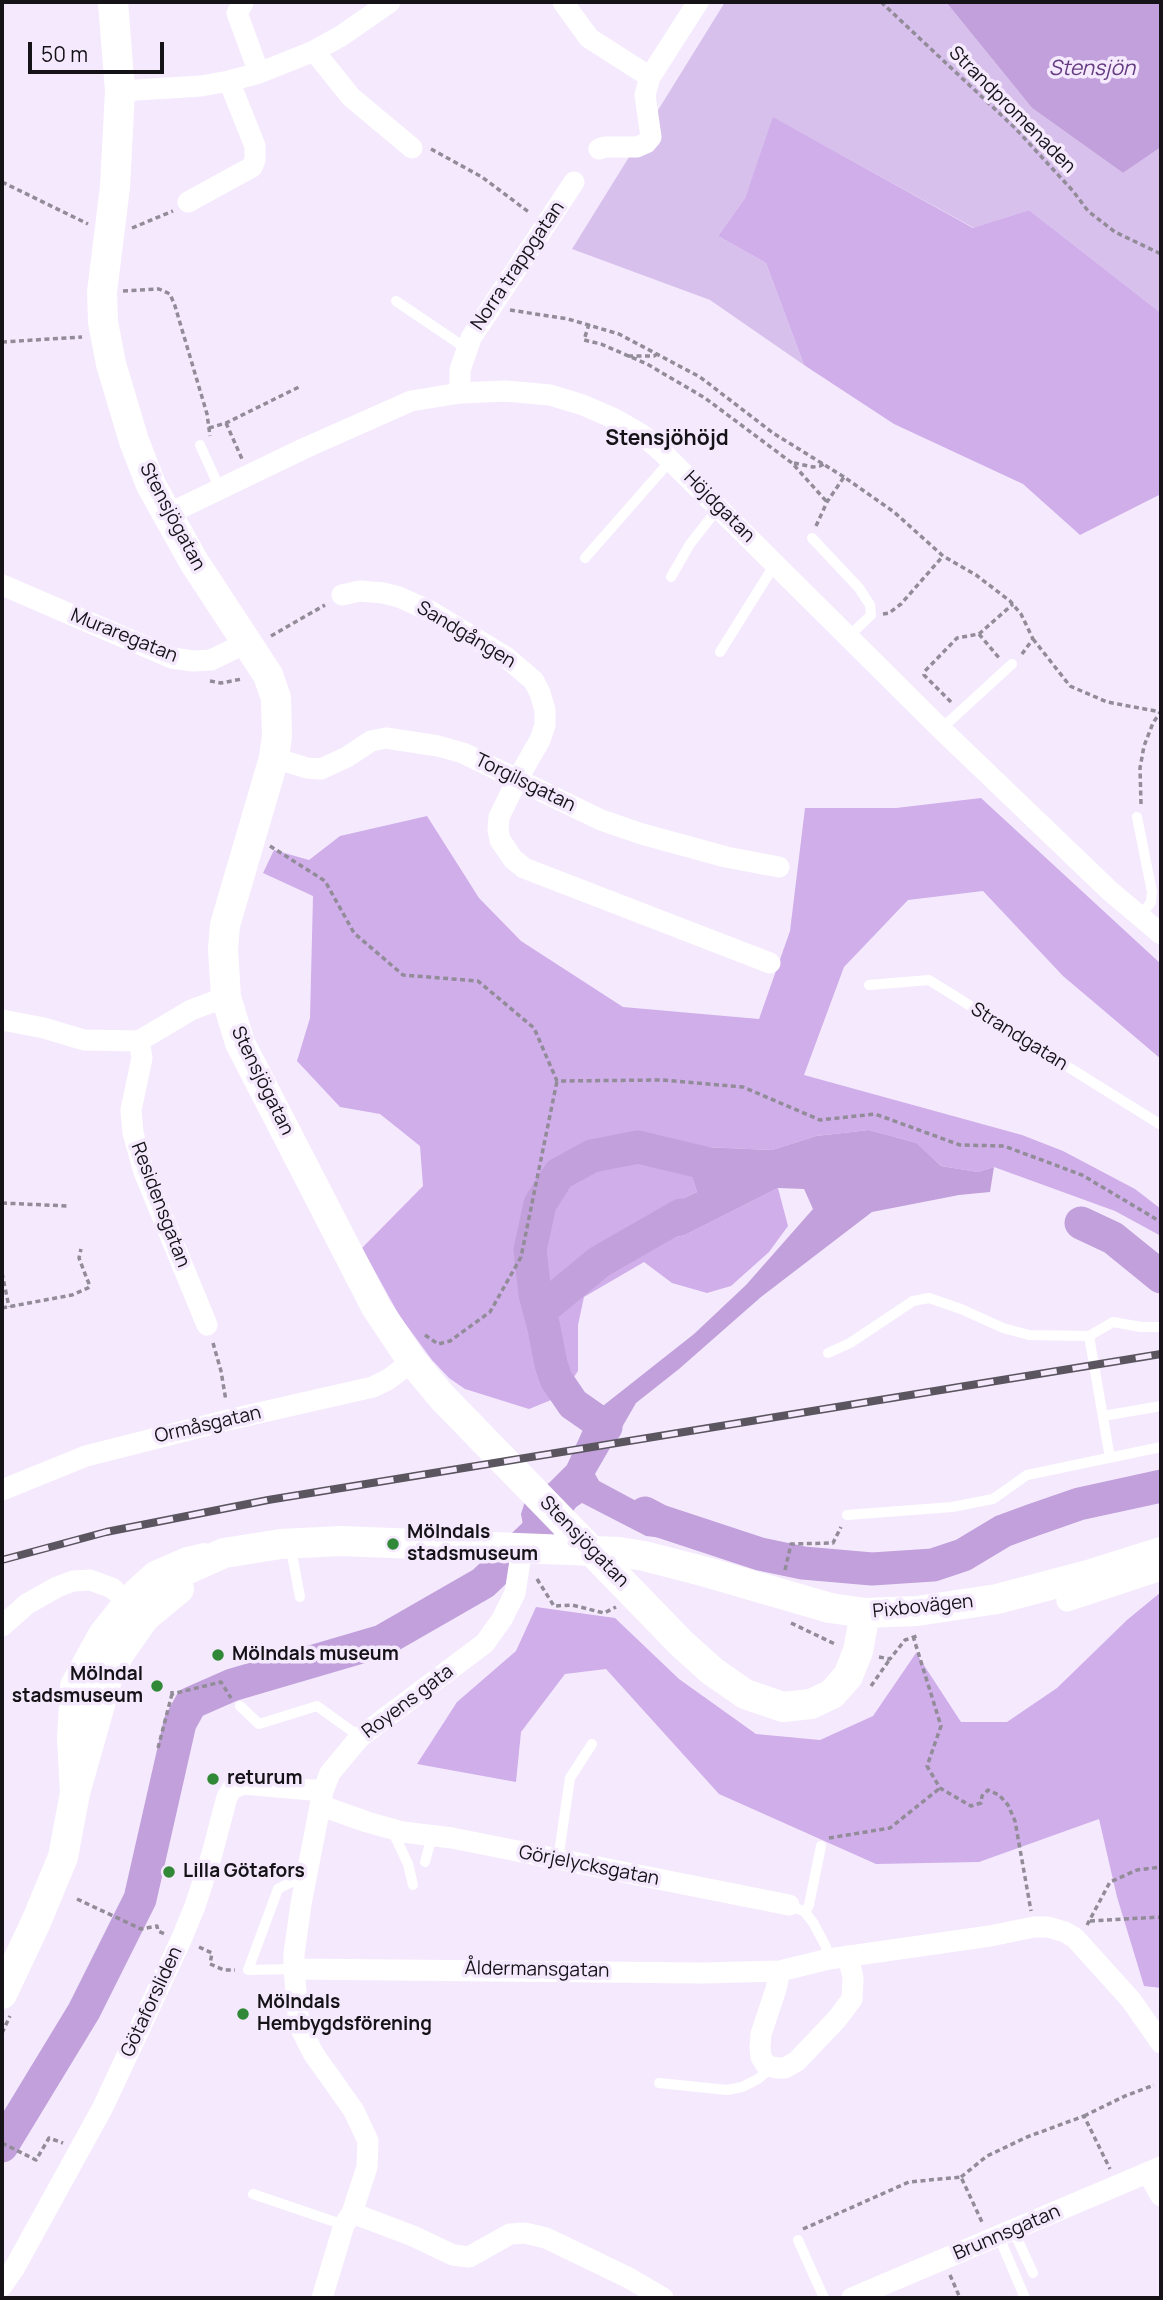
<!DOCTYPE html>
<html>
<head>
<meta charset="utf-8">
<style>
  body { margin:0 }
  #map { position:relative; width:1163px; height:2300px; overflow:hidden; background:#f5eafd; font-family:Manrope,sans-serif }
  canvas { display:block }
  .frame { position:absolute; inset:0; border:4px solid #151218; pointer-events:none }
  .scale { position:absolute; left:28px; top:42px; width:136px; height:32px; box-sizing:border-box; border:4px solid #151218; border-top:0; padding-left:9px; font-size:21px; line-height:24px; white-space:nowrap; color:#151218; -webkit-text-stroke:5px #f5eafd; paint-order:stroke }
</style>
</head>
<body>
<div id="map">
<canvas width="1163" height="2300"></canvas>
<div class="frame"></div>
<div class="scale">50 m</div>
</div>
<script>
const c = document.querySelector('canvas').getContext('2d');
c.lineJoin = 'round';
function paint(path, color) { c.fillStyle = color; c.fill(path, 'evenodd'); }
const shape = rows => new Path2D(rows.map(r => 'M' + r).join(''));
function trace(path, color, width, dash) { c.strokeStyle = color; c.lineWidth = width; c.lineCap = dash ? 'butt' : 'round'; c.setLineDash(dash || []); c.stroke(path); }
function label(font, color, halo, rows, align = 'center') {
  c.font = font + ' Manrope,sans-serif'; c.lineWidth = 7; c.setLineDash([]); c.textBaseline = 'middle'; c.strokeStyle = halo; c.fillStyle = color; for (const [text, x, y, turn = 0] of rows) {
    c.save(); c.translate(x, y); c.rotate((+turn || 0) * Math.PI / 180); c.textAlign = isNaN(turn) ? turn : align; if (halo) c.strokeText(text, 0, 0); c.fillText(text, 0, 0); c.restore();
  }
}
paint(shape([
  [725,2,946,2,1032,108,1123,173,1161,147,1161,313,1029,210,974,228,774,118,745,198,718,236,766,263,804,365,710,300,572,249]
]), '#d8c0ec');
paint(shape([
  [773,117,973,228,1029,210,1161,313,1161,494,1080,535,1023,484,894,424,804,365,766,263,718,236,745,198],
  [981,798,1161,964,1161,1059,1063,976,983,891,908,900,844,967,804,1075,1022,1135,1063,1151,1135,1189,1161,1209,1161,1236,1115,1211,994,1167,978,1172,941,1166,917,1143,869,1130,816,1136,772,1150,702,1147,685,1155,697,1192,660,1209,645,1244,685,1235,778,1188,788,1226,769,1252,731,1286,707,1293,672,1283,644,1262,584,1297,578,1325,578,1371,561,1396,529,1409,465,1389,449,1378,432,1360,399,1315,362,1248,423,1186,420,1146,380,1114,340,1107,297,1061,310,1018,313,896,263,873,274,850,309,860,340,836,427,816,479,898,521,941,623,1007,759,1019,790,931,805,808,896,808],
  [1161,1592,1161,1988,1144,1986,1117,1897,1099,1819,979,1862,876,1864,719,1794,606,1669,565,1674,521,1732,516,1782,417,1764,457,1702,516,1651,536,1607,615,1618,679,1679,756,1734,820,1740,873,1716,916,1653,961,1722,1007,1722,1057,1688,1127,1620]
]), '#cfaeea');
paint(shape([
  [946,2,1161,2,1161,147,1123,173,1032,108],
  [869,1130,917,1143,941,1166,978,1172,994,1167,990,1192,959,1195,872,1212,761,1297,679,1369,636,1403,595,1474,599,1481,640,1503,682,1517,690,1541,646,1536,582,1503,539,1532,528,1532,523,1525,521,1514,527,1495,549,1483,567,1465,586,1423,604,1405,694,1334,746,1285,813,1209,804,1189,778,1188,685,1235,646,1244,640,1228,660,1209,697,1192,685,1155,702,1147,772,1150,816,1136]
]), '#c1a0db');
trace(shape([
  [1081,1223,1113,1238,1161,1277],
  [540,1311,599,1262,681,1215],
  [606,1427,573,1404,556,1379,551,1364,544,1328,535,1294,530,1250,540,1204,559,1174,592,1156,638,1147,730,1169],
  [645,1513,660,1521,760,1554,803,1563,872,1569,933,1565,963,1555,1003,1531,1033,1520,1079,1504,1161,1486],
  [2,2146,84,2011,140,1899,180,1723,191,1703,232,1685,382,1641,483,1583,538,1531,563,1497]
]), '#c1a0db', 33);
trace(shape([
  [881,2,1015,128,1073,191,1088,211,1115,232,1161,254],
  [431,149,482,177,530,213],
  [2,182,88,224],
  [132,228,173,211],
  [123,291,159,289,170,294,175,306,207,414,210,436],
  [510,310,568,319,619,334,700,377,773,433,844,477],
  [589,324,584,340,601,344,647,364,705,398,792,463,827,502],
  [2,342,82,337],
  [628,356,654,356,657,354],
  [226,423,242,459],
  [209,428,226,423,299,387],
  [794,463,813,467,820,466,824,464],
  [816,526,827,502,844,477,894,512,943,556,976,575,1010,601,1021,614,1033,639,1022,654],
  [883,614,889,613,901,604,943,556],
  [979,634,1000,659],
  [271,636,325,605],
  [1033,639,1070,686,1107,702,1161,712],
  [210,681,221,683,242,679],
  [951,702,924,675,925,671,957,638,979,634,1013,604],
  [1141,804,1140,768,1144,746,1153,723,1161,711],
  [270,846,325,881,354,933,403,975,478,981,534,1028,557,1081,663,1080,743,1087,820,1120,875,1114,960,1145,1004,1146,1082,1175,1161,1222],
  [2,1203,68,1206],
  [2,1273,9,1307],
  [2,1308,72,1295,88,1288,90,1286,87,1279,79,1258,81,1249],
  [425,1335,438,1344,450,1341,490,1312,521,1257,557,1081],
  [213,1343,221,1371,226,1401],
  [785,1570,791,1544,833,1543,841,1527],
  [537,1579,554,1606,572,1605,604,1613,616,1607],
  [791,1623,835,1644],
  [913,1636,941,1726,927,1766,940,1788,971,1806,981,1803,982,1796,988,1790,999,1795,1008,1805,1015,1821,1031,1911],
  [879,1657,890,1659,905,1640,917,1636],
  [871,1686,890,1659],
  [172,1691,172,1694,221,1682,231,1698],
  [158,1748,172,1694],
  [829,1838,890,1828,940,1788],
  [77,1899,141,1929,157,1926,158,1931,165,1934],
  [1090,1921,1161,1917],
  [1087,1925,1110,1882,1137,1870,1161,1867],
  [199,1947,212,1953,210,1964,224,1970,235,1970],
  [2,2033,10,2016],
  [1084,2116,1125,2096,1154,2085],
  [2,2143,36,2160,49,2138,63,2143],
  [961,2177,987,2156,1027,2137,1084,2116,1110,2169],
  [803,2229,909,2182,961,2177,982,2222,984,2221],
  [950,2275,960,2298]
]), '#928b98', 3.5, [5, 3.5]);
trace(shape([
  [396,301,467,349],
  [200,445,220,489],
  [812,538,859,588,870,605,871,615,849,636],
  [585,558,671,460],
  [671,577,690,544,719,507],
  [720,652,770,572,777,564],
  [941,729,1012,664],
  [1137,817,1152,892,1151,902,1140,917],
  [869,985,929,980,1161,1125],
  [828,1353,850,1343,913,1301,929,1298,961,1309,1003,1328,1029,1335,1089,1336],
  [1103,1416,1161,1406],
  [1110,1458,1089,1336,1113,1322,1141,1327,1161,1327],
  [847,1515,952,1507,993,1499,1027,1475,1161,1447],
  [290,1544,300,1597],
  [130,1586,151,1567,183,1553,205,1548],
  [240,1706,259,1724,317,1706,360,1737],
  [392,1830,408,1864,413,1885],
  [558,1860,570,1778,592,1744],
  [425,1862,432,1836],
  [789,1905,805,1912,814,1924,826,1947,829,1959],
  [805,1912,809,1905,821,1846],
  [294,1969,248,1970,278,1889,291,1882,305,1883],
  [659,2083,727,2090,742,2087,758,2079,771,2068],
  [253,2194,344,2225],
  [1013,2230,1033,2273],
  [999,2237,1025,2298],
  [798,2240,824,2298]
]), '#fff', 10);
trace(shape([
  [563,2,589,38,650,77],
  [243,3,237,13,259,73],
  [314,51,351,97,412,148],
  [120,91,201,86,229,81,259,73,314,51,341,36,390,2],
  [599,149,605,147,637,147,646,143,651,137,645,95,650,77,698,2],
  [188,202,252,167,255,160,255,146,229,81],
  [460,393,460,370,471,338,574,182],
  [166,515,305,448,411,401,460,393,506,391,550,395,583,405,615,419,641,434,661,451,941,729,1110,891,1161,934],
  [2,585,172,658,193,661,211,660,248,642],
  [342,595,360,591,383,593,399,597,430,611,506,657,534,681,540,693,545,710,545,725,540,740,517,780,499,817,498,830,500,840,513,859,524,868,770,963],
  [274,758,307,768,321,769,347,757,371,741,386,738,438,746,463,753,601,820,642,834,726,857,779,867],
  [2,1020,44,1028,84,1040,139,1041,191,1010,226,997],
  [139,1041,142,1058,131,1110,133,1133,144,1172,207,1325],
  [2,1490,86,1456,228,1420,373,1387,389,1379,412,1361],
  [1067,1601,1161,1570],
  [2,1626,27,1604,57,1587,73,1581,90,1580,112,1588,139,1611],
  [322,1806,367,1822,403,1832,452,1838,789,1905],
  [294,1969,703,1973,780,1971,829,1959,990,1936,1034,1927,1048,1927,1065,1932,1075,1938,1131,2000,1161,2043],
  [780,1971,776,1989,761,2034,760,2047,761,2057,766,2065,776,2068,785,2068,797,2061,837,2019,852,1999,853,1978,848,1956],
  [1148,2173,1161,2196],
  [352,2213,413,2236,453,2255,469,2257,510,2234,525,2233,546,2238,629,2278,663,2298],
  [2,2286,15,2267,103,2107,181,1940,195,1906,212,1854,227,1797,232,1789,243,1784,323,1791],
  [322,2298,344,2225,352,2213,367,2167,368,2141,354,2111,313,2053,300,2027,298,2015,294,1969,294,1954,301,1904,323,1791,330,1773,360,1737,485,1643,502,1619,515,1593,522,1548],
  [852,2298,1161,2167]
]), '#fff', 21);
trace(shape([
  [113,2,120,91,115,187,102,292,103,322,111,364,134,441,151,485,194,562,268,675,276,698,277,736,274,758,225,925,223,949,226,997,240,1043,376,1307,412,1361,442,1397,682,1644,712,1671,745,1694,783,1707,811,1704,832,1694,848,1676,858,1651,865,1613],
  [75,1793,72,1739,75,1686,103,1635,129,1602,161,1581,224,1553,281,1544,341,1541,619,1552,644,1556,706,1572,830,1608,865,1613,917,1611,997,1599,1088,1575,1161,1552],
  [2,1994,36,1922,63,1857,75,1793,107,1680,119,1654,145,1617,179,1589]
]), '#fff', 30);
const rail = shape([
  [2,1560,106,1532,268,1500,1161,1354]
]);
trace(rail, '#5b5560', 8);
trace(rail, '#f5eafd', 5, [16]);
for (const [x, y, r, color] of [
  [393,1544,7,"#318837"],
  [218,1655,7,"#318837"],
  [157,1686,7,"#318837"],
  [213,1779,7,"#318837"],
  [169,1872,7,"#318837"],
  [243,2014,7,"#318837"]
]) { const dot = new Path2D(); dot.arc(x, y, r, 0, 2 * Math.PI); c.fillStyle = color; c.fill(dot); trace(dot, '#f5eafd', 2.5); }
label('19px', '#151218', '#f5eafd', [
  ["Strandpromenaden",1012,110,45],
  ["Norra trappgatan",518,266,-56],
  ["Höjdgatan",719,507,45],
  ["Stensjögatan",172,517,62],
  ["Sandgången",466,635,31],
  ["Muraregatan",124,636,22],
  ["Torgilsgatan",525,783,26],
  ["Strandgatan",1019,1037,32],
  ["Stensjögatan",262,1081,64],
  ["Residensgatan",160,1205,69],
  ["Ormåsgatan",208,1425,-13],
  ["Stensjögatan",584,1542,46],
  ["Pixbovägen",923,1607,-6],
  ["Royens gata",408,1702,-37],
  ["Görjelycksgatan",589,1866,11],
  ["Åldermansgatan",537,1970,1],
  ["Götaforsliden",152,2002,-65],
  ["Brunnsgatan",1007,2233,-23]
]);
label('bold 19px', '#151218', '#f5eafd', [
  ["Mölndals",407,1533],
  ["stadsmuseum",407,1555],
  ["Mölndals museum",232,1655],
  ["Mölndal",143,1675,"right"],
  ["stadsmuseum",143,1697,"right"],
  ["returum",227,1779],
  ["Lilla Götafors",183,1872],
  ["Mölndals",257,2003],
  ["Hembygdsförening",257,2025]
], 'left');
label('italic 21px', '#653b82', '#f5eafd', [
  ["Stensjön",1092,69]
]);
label('bold 21px', '#151218', '#f5eafd', [
  ["Stensjöhöjd",667,439]
]);
</script>
</body>
</html>
